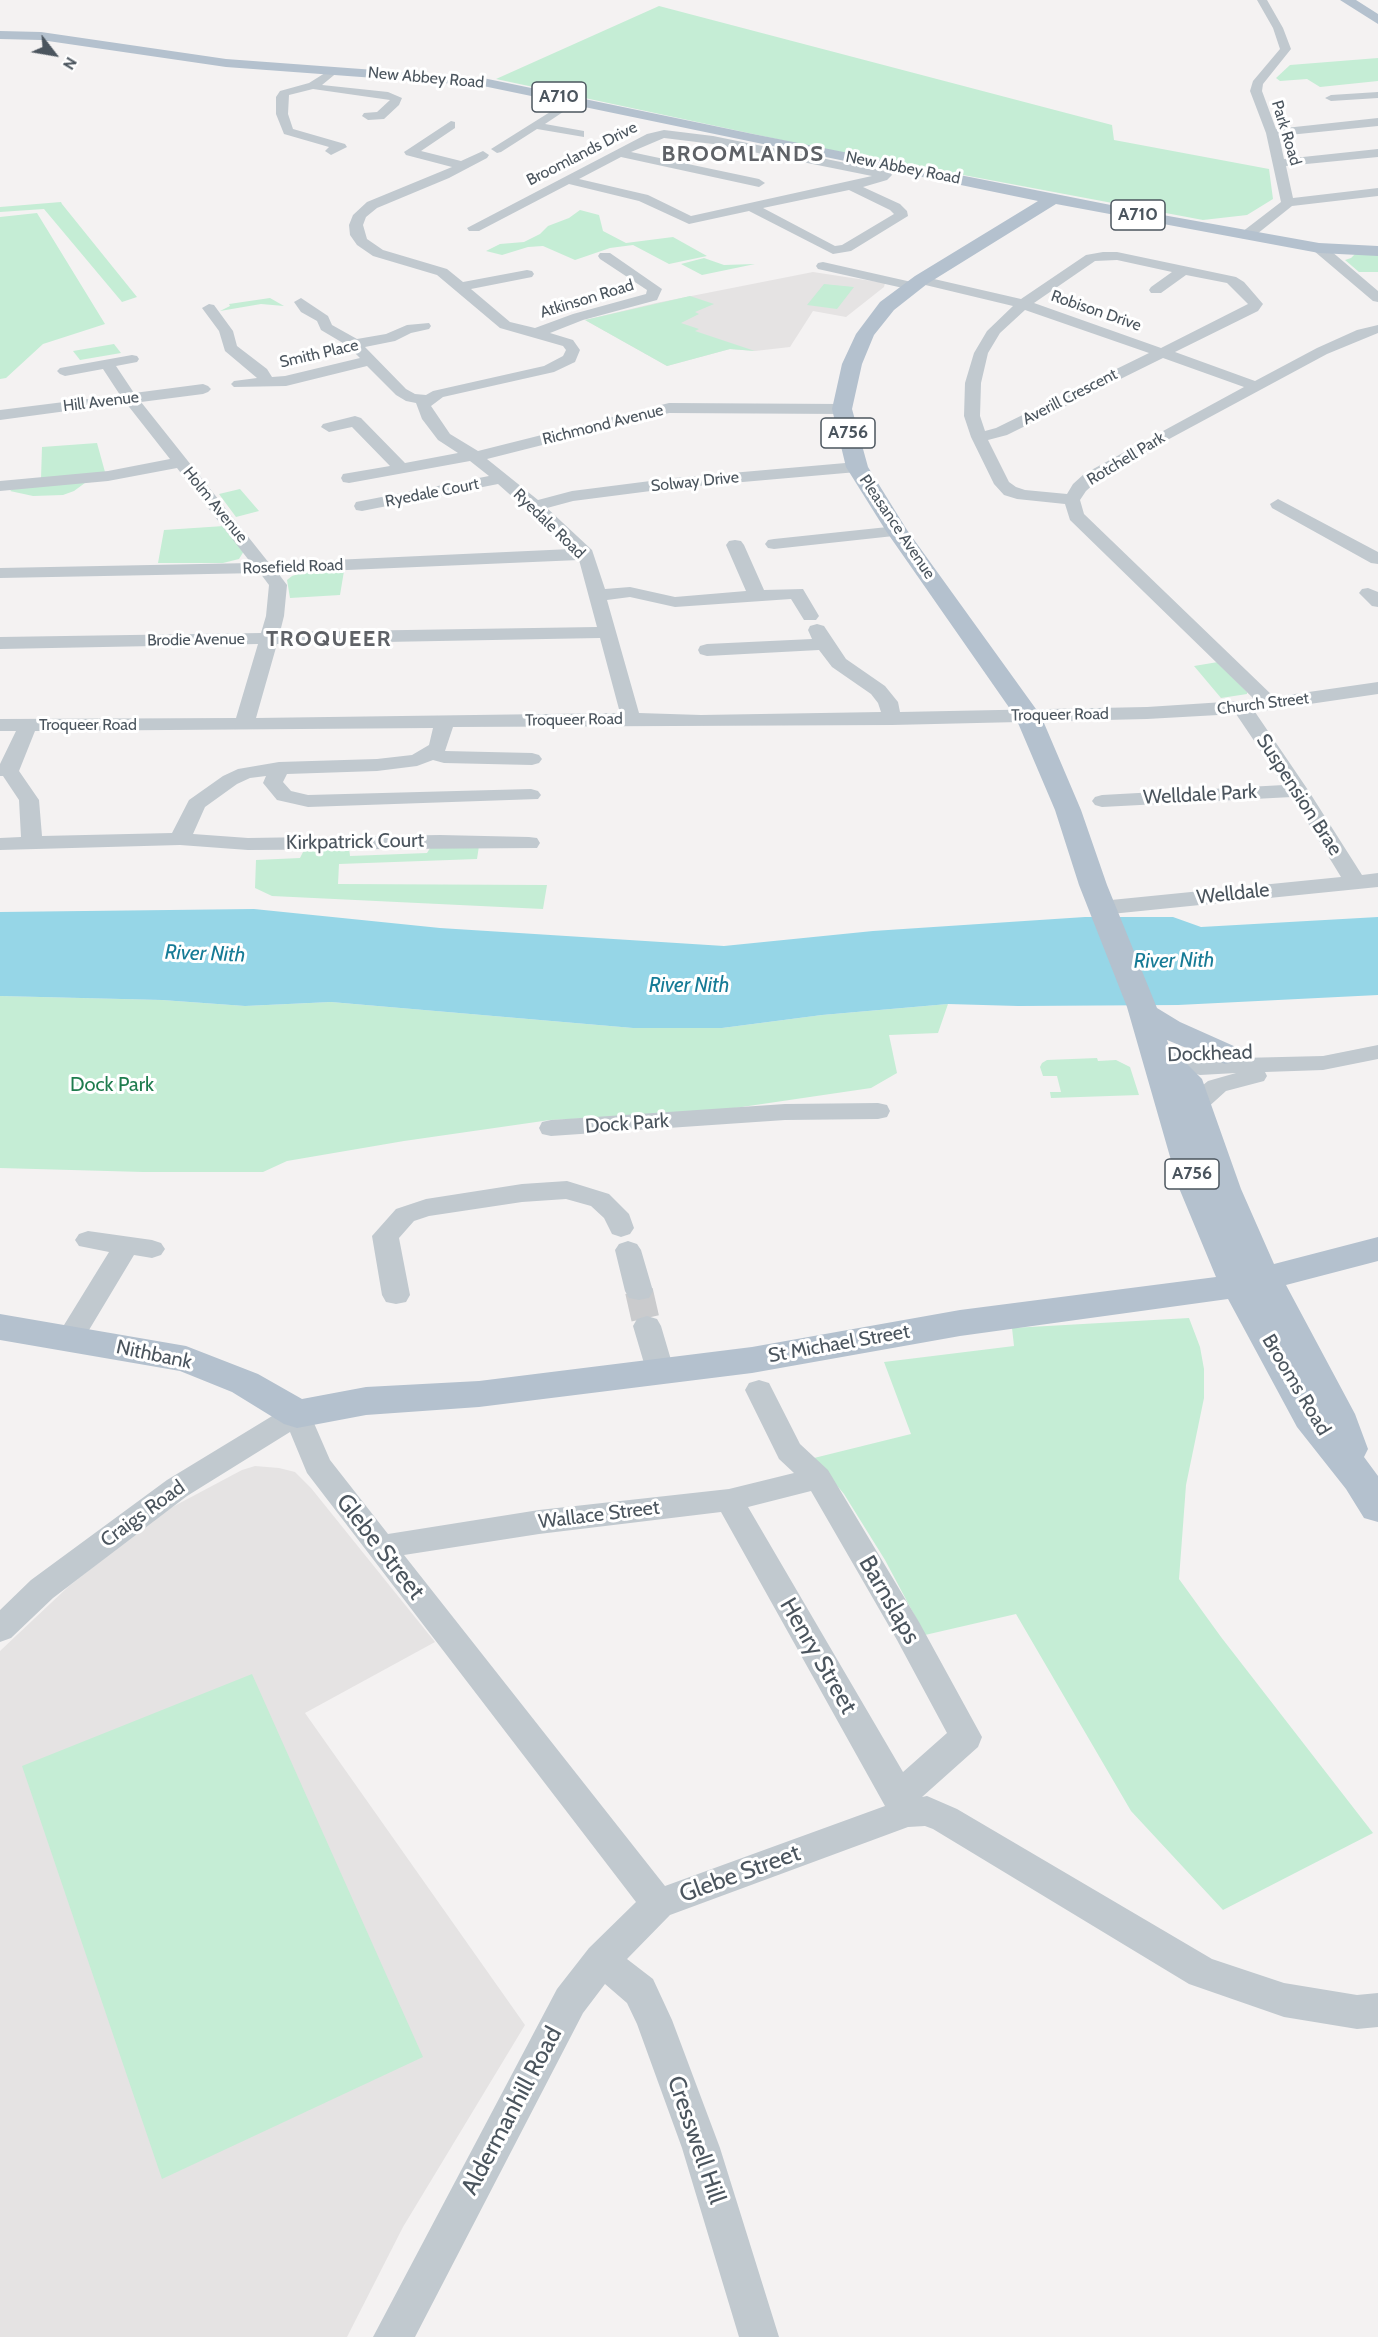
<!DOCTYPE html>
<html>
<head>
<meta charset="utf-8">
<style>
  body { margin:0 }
  #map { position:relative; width:1378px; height:2337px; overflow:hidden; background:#f4f2f2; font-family:Cabin,sans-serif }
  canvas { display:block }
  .north { position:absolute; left:24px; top:24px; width:60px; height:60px; -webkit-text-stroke:4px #fff; paint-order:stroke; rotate:121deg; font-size:16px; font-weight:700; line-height:24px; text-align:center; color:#4b555e }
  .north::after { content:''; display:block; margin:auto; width:21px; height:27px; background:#4b555e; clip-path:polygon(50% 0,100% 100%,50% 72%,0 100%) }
</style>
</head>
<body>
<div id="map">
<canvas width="1378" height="2337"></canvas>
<div class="north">N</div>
</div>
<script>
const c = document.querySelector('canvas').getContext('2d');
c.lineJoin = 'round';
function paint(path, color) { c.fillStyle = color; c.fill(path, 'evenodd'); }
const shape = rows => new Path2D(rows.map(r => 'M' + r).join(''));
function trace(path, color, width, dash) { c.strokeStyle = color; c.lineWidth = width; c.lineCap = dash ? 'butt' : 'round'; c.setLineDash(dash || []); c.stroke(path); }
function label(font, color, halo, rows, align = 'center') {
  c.font = font + ' Cabin,sans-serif'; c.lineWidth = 6; c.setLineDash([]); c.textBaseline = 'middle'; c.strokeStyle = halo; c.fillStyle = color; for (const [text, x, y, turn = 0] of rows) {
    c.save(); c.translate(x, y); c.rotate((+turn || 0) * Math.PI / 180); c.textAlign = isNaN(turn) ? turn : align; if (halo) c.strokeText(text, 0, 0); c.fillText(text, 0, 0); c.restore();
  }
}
paint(shape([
  [813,272,885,283,884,287,846,317,813,311,790,347,755,351,730,349,667,366,585,320,656,303],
  [255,1466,279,1468,295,1472,311,1488,435,1642,305,1713,525,2025,403,2227,347,2337,0,2337,0,1651,69,1586,163,1512,242,1470]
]), '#e5e3e3');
paint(shape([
  [659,6,1112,125,1114,140,1269,169,1273,199,1247,215,1203,220,814,147,496,79],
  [1378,58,1378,81,1320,87,1307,79,1280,81,1276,78,1290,65],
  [61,202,62,204,137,297,122,302,44,209,0,212,0,207],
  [580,210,599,215,603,231,626,243,673,237,707,256,669,264,633,245,610,248,575,260,543,246,528,247,502,255,486,251,500,244,524,242,540,234,548,226,569,218],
  [37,213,105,324,43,344,6,378,0,379,0,217],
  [1356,253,1378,254,1378,272,1359,272,1345,260,1351,258],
  [704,258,724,265,755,264,702,275,681,264],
  [824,284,854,287,837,309,807,305],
  [690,296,714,304,695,312,699,314,681,323,699,329,695,331,755,351,730,349,667,366,585,320],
  [270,298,284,306,261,304,220,311,230,306,229,304],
  [114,344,121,353,80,360,73,351],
  [97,443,105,472,41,479,42,447],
  [89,480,74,491,63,495,33,496,10,491,14,488],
  [240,489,259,511,236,517,219,494],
  [224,526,244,551,239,559,223,563,158,563,164,530],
  [344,571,340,595,290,598,287,580,292,576,305,572],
  [1218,662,1247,692,1247,694,1221,698,1194,666],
  [432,845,479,846,477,859,339,864,338,884,547,885,543,909,272,896,255,888,256,860,300,858,305,848,349,848,350,856,427,853],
  [0,996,162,1000,245,1006,331,1002,633,1028,722,1028,822,1015,948,1004,938,1033,889,1035,897,1073,871,1088,701,1113,550,1120,404,1141,287,1161,263,1172,143,1172,0,1168],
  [1097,1058,1098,1061,1116,1060,1130,1067,1139,1095,1051,1098,1050,1092,1061,1092,1057,1076,1043,1076,1040,1067,1042,1063,1047,1060],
  [1189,1318,1200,1347,1204,1369,1204,1398,1186,1485,1179,1579,1221,1637,1373,1833,1223,1910,1131,1811,1016,1614,925,1635,885,1560,844,1494,814,1458,911,1434,884,1362,1014,1346,1012,1328],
  [252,1674,423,2057,162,2179,22,1766]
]), '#c5edd5');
paint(shape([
  [254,909,440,928,724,946,873,931,1085,917,1173,917,1201,927,1378,917,1378,995,1178,1005,1018,1006,948,1004,822,1015,722,1028,633,1028,331,1002,245,1006,162,1000,0,996,0,912]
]), '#96d6e7');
trace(shape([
  [639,1291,647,1326]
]), '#cacbcd', 28, [28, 14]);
paint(shape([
  [1257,0,1267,0,1283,28,1291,49,1263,84,1262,91,1276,129,1378,118,1378,126,1279,136,1284,159,1378,149,1378,157,1286,166,1293,198,1378,188,1378,196,1292,206,1252,238,1247,239,1242,238,1240,235,1242,232,1281,202,1266,133,1250,91,1253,81,1280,49,1273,28,1257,0],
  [333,68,339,71,322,85,388,92,402,98,399,105,384,119,368,120,362,116,364,113,377,112,390,100,313,89,289,95,288,114,293,129,345,144,347,147,331,155,325,151,329,147,284,134,276,114,276,97,280,91,309,83,333,68],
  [1378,92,1378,98,1331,101,1325,98,1331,95,1378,92],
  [574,97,580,100,578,102,545,124,584,131,584,137,537,129,501,152,497,153,491,149,574,97],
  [451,121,455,122,455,128,421,151,461,161,483,151,489,155,487,158,449,178,377,208,366,217,363,225,367,239,383,250,447,269,463,282,527,270,532,271,534,274,532,277,471,289,510,322,535,328,573,314,646,294,647,290,600,259,598,256,600,253,610,253,662,289,657,300,583,320,550,333,573,340,580,350,575,362,554,372,443,397,431,406,450,434,478,451,669,403,842,404,850,409,842,414,669,413,487,459,538,500,572,491,674,478,857,462,865,467,857,472,674,488,573,501,547,508,592,550,605,589,630,587,675,597,746,591,726,545,729,541,735,540,741,541,744,545,764,590,803,589,819,616,816,620,804,620,791,599,675,607,630,597,607,600,639,713,701,715,881,712,878,703,871,694,832,667,819,650,707,656,700,654,698,650,700,646,707,644,812,639,808,630,810,626,817,624,824,626,846,659,885,686,898,702,900,712,1147,707,1255,700,1070,520,1065,504,1017,499,1004,495,994,484,971,437,964,416,965,383,974,353,987,331,1013,306,917,283,919,286,917,289,912,290,818,269,816,266,818,263,823,262,916,283,914,280,916,277,921,276,1021,299,1086,255,1103,252,1117,252,1236,277,1244,282,1263,304,1258,311,1175,352,1255,381,1317,348,1357,330,1378,325,1378,333,1327,354,1158,445,1096,482,1086,491,1080,500,1084,514,1274,697,1378,682,1378,694,1255,712,1308,790,1362,875,1378,873,1378,887,1111,914,1103,912,1100,907,1103,902,1111,900,1341,877,1292,797,1102,807,1095,805,1092,801,1095,797,1102,795,1284,785,1236,714,1147,719,892,725,453,727,445,751,532,753,539,755,542,759,539,763,532,765,444,763,433,760,417,766,377,771,287,774,283,782,291,791,308,795,531,789,538,791,541,795,538,799,308,807,277,800,263,783,266,776,250,778,237,784,205,807,193,834,248,838,440,835,529,837,537,838,540,843,537,848,248,850,180,845,0,850,0,838,21,837,19,800,3,776,0,776,0,764,16,731,0,731,0,719,236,718,258,644,0,649,0,637,261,633,266,616,269,585,260,573,0,578,0,568,251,563,177,468,108,481,0,491,0,481,108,471,170,459,126,403,0,420,0,410,120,395,103,369,65,376,60,374,57,371,60,368,132,355,137,356,139,359,137,362,116,366,134,393,203,384,208,386,211,389,208,392,203,394,141,402,269,563,571,549,498,484,362,511,356,510,354,506,356,502,489,476,470,461,349,483,343,482,341,478,343,474,390,466,352,427,329,432,321,427,323,424,355,416,361,418,405,463,458,453,438,440,422,419,416,403,406,401,396,395,367,366,286,386,234,387,231,384,234,381,257,378,225,351,219,331,202,308,209,304,214,305,233,331,237,346,267,369,272,377,285,376,360,358,348,346,321,330,317,321,301,312,294,302,301,298,328,316,332,325,357,339,386,334,407,325,429,323,431,326,429,329,411,333,395,341,365,347,406,389,415,394,426,395,433,391,544,366,563,356,566,350,563,346,500,328,437,275,373,256,357,245,350,235,349,225,353,215,367,202,452,167,406,155,404,152,451,121],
  [1117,260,1172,272,1151,287,1149,290,1151,293,1161,293,1186,275,1227,283,1248,304,1161,348,1034,303,1095,261,1117,260],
  [1025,310,1149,353,996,428,985,431,980,416,981,383,988,353,1000,333,1025,310],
  [1163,358,1244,387,1084,474,1073,484,1067,494,1025,490,1016,487,1009,482,988,440,1007,435,1163,358],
  [579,560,597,627,280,632,284,616,287,585,278,573,579,560],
  [600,638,620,713,256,718,277,644,600,638],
  [433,728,429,745,412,755,377,759,279,762,238,769,223,776,189,800,172,833,42,836,39,800,19,771,35,731,433,728],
  [664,130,713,136,890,172,892,175,887,180,863,187,900,204,907,211,908,216,851,251,833,254,749,211,689,224,639,201,569,184,479,231,469,231,467,228,647,134,664,130],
  [664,138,713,144,872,176,691,216,648,195,579,179,621,157,759,187,765,183,759,179,631,152,664,138],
  [849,190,890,210,894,214,842,245,835,246,763,208,849,190],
  [1319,244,1324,245,1378,291,1378,302,1373,301,1314,251,1312,248,1314,245,1319,244],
  [1278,499,1378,552,1378,564,1371,563,1272,508,1270,504,1278,499],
  [897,526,903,527,906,531,903,535,774,549,768,548,765,544,768,540,774,539,897,526],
  [1368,588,1378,592,1378,607,1372,606,1359,593,1362,589,1368,588],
  [1378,1045,1378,1059,1323,1070,1265,1072,1267,1076,1264,1081,1226,1091,1205,1110,1196,1112,1187,1110,1184,1104,1187,1098,1208,1081,1236,1073,1200,1075,1150,1061,1146,1056,1150,1051,1158,1049,1200,1059,1323,1056,1378,1045],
  [878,1103,887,1105,890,1111,887,1117,878,1119,785,1120,551,1136,542,1134,539,1128,542,1122,551,1120,785,1104,878,1103],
  [567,1181,609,1194,629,1214,634,1228,630,1234,621,1237,612,1234,604,1218,591,1206,566,1199,522,1202,429,1216,414,1221,399,1238,410,1295,406,1302,396,1304,386,1302,382,1295,372,1236,396,1209,426,1199,522,1184,567,1181],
  [88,1231,152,1240,161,1243,165,1249,161,1255,152,1258,134,1255,80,1345,70,1348,60,1345,56,1338,109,1252,79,1246,75,1240,79,1234,88,1231],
  [628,1241,637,1244,641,1250,653,1291,649,1298,639,1300,629,1298,625,1291,615,1250,619,1244,628,1241],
  [647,1316,657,1319,661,1326,674,1370,670,1377,660,1380,650,1377,646,1370,633,1326,637,1319,647,1316],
  [759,1380,769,1383,800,1444,828,1470,919,1622,982,1737,978,1747,922,1797,927,1796,957,1809,1212,1959,1284,1983,1357,1995,1378,1993,1378,2027,1357,2029,1284,2017,1189,1984,933,1829,925,1826,908,1827,670,1915,627,1959,653,1979,672,2020,720,2148,779,2337,739,2337,682,2148,637,2024,627,2003,605,1984,583,2013,415,2337,373,2337,557,1989,589,1948,636,1902,307,1473,290,1432,187,1496,53,1598,11,1638,0,1642,0,1610,31,1580,167,1480,287,1407,297,1403,307,1407,330,1460,388,1534,539,1510,729,1489,794,1473,779,1459,745,1390,749,1383,759,1380],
  [811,1491,897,1640,947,1733,903,1772,748,1507,811,1491],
  [721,1512,885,1806,665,1886,404,1555,539,1534,721,1512]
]), '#c1c9cf');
paint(shape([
  [1340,0,1356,0,1378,14,1378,24,1340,0],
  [0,31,41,32,226,59,483,78,753,134,1146,212,1319,243,1378,246,1378,256,1319,253,1056,204,927,284,894,310,874,335,862,364,852,409,868,467,907,530,1041,716,1081,810,1107,885,1157,1008,1180,1022,1236,1047,1241,1054,1236,1061,1225,1064,1167,1040,1172,1055,1180,1057,1202,1079,1241,1189,1274,1264,1378,1237,1378,1261,1286,1285,1355,1414,1368,1449,1364,1457,1378,1476,1378,1522,1364,1518,1346,1489,1297,1427,1228,1299,960,1336,752,1373,479,1407,366,1415,297,1428,284,1424,232,1392,180,1371,0,1340,0,1314,186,1346,258,1374,302,1399,366,1387,479,1381,752,1347,960,1310,1216,1277,1179,1188,1127,1007,1079,885,1055,810,1015,716,886,531,846,467,832,409,842,364,856,334,880,302,915,276,1038,201,483,86,226,67,41,40,0,39,0,31]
]), '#b4c1ce');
label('16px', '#4b555e', '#fff', [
  ["New Abbey Road",426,78,5],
  ["Park Road",1286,133,73],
  ["Broomlands Drive",582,154,-27],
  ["New Abbey Road",903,168,11],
  ["Atkinson Road",587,299,-17],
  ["Robison Drive",1096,311,19],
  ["Smith Place",319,354,-13],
  ["Averill Crescent",1070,397,-27],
  ["Hill Avenue",101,402,-7],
  ["Richmond Avenue",603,425,-14],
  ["Rotchell Park",1126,459,-31],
  ["Solway Drive",695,482,-6],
  ["Ryedale Court",432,493,-11],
  ["Holm Avenue",215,505,51],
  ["Ryedale Road",549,524,44],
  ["Pleasance Avenue",897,527,56],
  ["Rosefield Road",293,567,-2],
  ["Brodie Avenue",196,640,-1],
  ["Church Street",1263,704,-7],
  ["Troqueer Road",1060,715,-1],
  ["Troqueer Road",574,720,-1],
  ["Troqueer Road",88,725]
]);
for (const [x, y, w] of [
  [559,97,54],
  [1138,215,54],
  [848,433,54],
  [1192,1174,54]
]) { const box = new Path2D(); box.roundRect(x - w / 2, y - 15, w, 30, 4.5); c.fillStyle = '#fff'; c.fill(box); trace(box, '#4b555e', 1.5); }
label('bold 18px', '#4b555e', null, [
  ["A710",559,97],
  ["A710",1138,215],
  ["A756",848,433],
  ["A756",1192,1174]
]);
label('20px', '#4b555e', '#fff', [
  ["Welldale Park",1200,795,-3],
  ["Suspension Brae",1299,795,57],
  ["Kirkpatrick Court",355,842,-1],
  ["Welldale",1233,894,-6],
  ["Dockhead",1210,1054,-2],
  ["Dock Park",627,1124,-4],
  ["St Michael Street",839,1344,-10],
  ["Nithbank",154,1355,12],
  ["Brooms Road",1296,1385,59],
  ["Craigs Road",143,1514,-36],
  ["Wallace Street",599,1515,-7]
]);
label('20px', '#1f7c4e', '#fff', [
  ["Dock Park",112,1085]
]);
label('italic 21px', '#167b96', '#fff', [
  ["River Nith",205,954,2],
  ["River Nith",1174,961,-1],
  ["River Nith",689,986]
]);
c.letterSpacing = '1.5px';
label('bold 22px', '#5f6267', '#fff', [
  ["BROOMLANDS",743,155],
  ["TROQUEER",329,640]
]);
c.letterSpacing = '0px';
label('24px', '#4b555e', '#fff', [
  ["Glebe Street",380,1547,52],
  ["Barnslaps",889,1600,60],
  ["Henry Street",818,1656,60],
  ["Glebe Street",740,1874,-20],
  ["Aldermanhill Road",512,2111,-62],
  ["Cresswell Hill",696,2140,71]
]);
</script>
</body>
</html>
